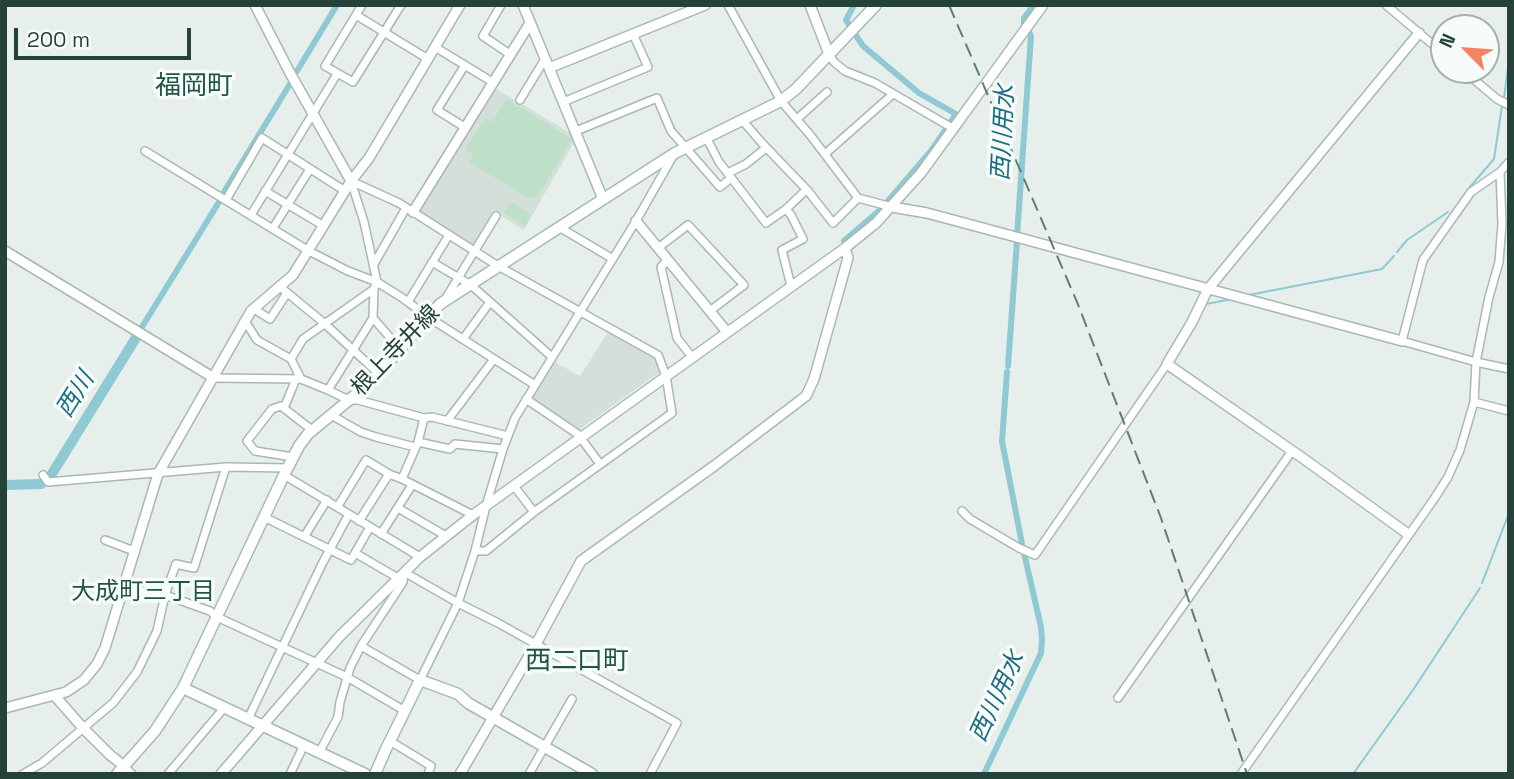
<!DOCTYPE html>
<html>
<head>
<meta charset="utf-8">
<style>
  body { margin:0 }
  #map { position:relative; width:1514px; height:779px; overflow:hidden; background:#e6efeb; font-family:"Space Grotesk",sans-serif }
  canvas { display:block }
  .frame { position:absolute; inset:0; border:7px solid #24423a; pointer-events:none }
  .north { position:absolute; left:1430px; top:14px; width:70px; height:70px; box-sizing:border-box; background:#f7fbf9; border:2px solid #a3b1ad; border-radius:50%; rotate:295deg; font-size:19px; font-weight:700; line-height:28px; text-align:center; color:#24423a }
  .north::after { content:''; display:block; margin:auto; width:24px; height:32px; background:#f4845f; clip-path:polygon(50% 0,100% 100%,50% 72%,0 100%) }
  .scale { position:absolute; left:14px; top:28px; width:177px; height:32px; box-sizing:border-box; border:4px solid #24423a; border-top:0; padding-left:9px; font-size:21px; line-height:24px; white-space:nowrap; color:#24423a; -webkit-text-stroke:5px #f7fbf9; paint-order:stroke }
</style>
</head>
<body>
<div id="map">
<canvas width="1514" height="779"></canvas>
<div class="frame"></div>
<div class="north">N</div>
<div class="scale">200 m</div>
</div>
<script>
const c = document.querySelector('canvas').getContext('2d');
c.lineJoin = 'round';
function paint(path, color) { c.fillStyle = color; c.fill(path, 'evenodd'); }
const shape = rows => new Path2D(rows.map(r => 'M' + r).join(''));
function trace(path, color, width, dash) { c.strokeStyle = color; c.lineWidth = width; c.lineCap = dash ? 'butt' : 'round'; c.setLineDash(dash || []); c.stroke(path); }
function label(font, color, halo, rows, align = 'center') {
  c.font = font + ' "Space Grotesk","Noto Sans JP",sans-serif'; c.lineWidth = 7; c.setLineDash([]); c.textBaseline = 'middle'; c.strokeStyle = halo; c.fillStyle = color; for (const [text, x, y, turn = 0] of rows) {
    c.save(); c.translate(x, y); c.rotate((+turn || 0) * Math.PI / 180); c.textAlign = isNaN(turn) ? turn : align; if (halo) c.strokeText(text, 0, 0); c.fillText(text, 0, 0); c.restore();
  }
}
paint(shape([
  [495,88,577,137,524,230,496,213,475,246,419,210],
  [608,332,655,356,661,371,580,429,531,399,553,361,580,376]
]), '#d4dfda');
paint(shape([
  [507,99,572,139,538,196,529,198,469,162,474,154,465,149,485,118,492,122],
  [511,202,532,215,525,226,504,213]
]), '#bfe0c8');
trace(shape([
  [1504,98,1509,60],
  [1469,188,1494,159,1502,106],
  [1397,252,1407,240,1448,212],
  [1249,295,1382,269,1394,256],
  [1206,304,1232,299],
  [1482,583,1509,513],
  [1353,774,1413,690,1480,588]
]), '#8ec9d4', 2);
trace(shape([
  [1024,24,1024,18,1034,5],
  [849,25,846,20,854,5],
  [855,34,863,46,919,93,956,114,950,123],
  [297,71,337,5],
  [224,192,290,84],
  [887,202,931,151,946,129],
  [1017,236,1031,36,1029,32],
  [844,241,881,209],
  [142,327,219,202],
  [1008,366,1017,241],
  [1007,372,1002,441,1022,544],
  [984,774,1041,653,1042,639,1041,627,1024,553]
]), '#8ec9d4', 6);
trace(shape([
  [50,477,137,336],
  [5,485,41,484]
]), '#8ec9d4', 10);
const minor = shape([
  [362,5,325,66,353,82,401,5],
  [501,5,483,36,511,55],
  [728,5,781,101,811,136,858,198,892,207],
  [1386,5,1444,54],
  [356,15,428,59],
  [435,47,494,83],
  [829,54,834,62,845,71,875,83,954,129],
  [465,65,437,110,466,128],
  [1463,70,1497,99,1509,105],
  [520,100,545,59],
  [563,102,648,67,633,34],
  [797,119,827,92],
  [743,121,761,142,808,191,833,223,858,198],
  [576,131,657,98,671,131,720,187,731,178],
  [706,137,719,162,766,223,786,209,806,190],
  [145,151,309,251,348,271,377,282,401,297,428,317,535,385],
  [825,154,893,94],
  [1509,162,1500,172,1471,192,1423,260,1402,341,1476,362,1509,369],
  [728,173,746,164,766,148],
  [351,181,399,203,498,266,658,355,666,376,672,413,534,512,486,551,475,551],
  [351,181,364,222,377,282],
  [265,191,324,226],
  [226,200,262,138,345,191],
  [786,209,791,215,803,239,782,250,791,286],
  [251,215,337,74],
  [559,227,613,259],
  [273,228,310,169],
  [658,248,688,225,744,285,710,311],
  [668,260,661,267,677,338,692,357],
  [432,262,471,285,552,357],
  [374,264,406,208],
  [279,286,324,323,379,374],
  [444,301,496,216],
  [408,302,449,235],
  [254,309,270,319,287,293],
  [373,318,400,349],
  [245,321,257,340,291,359],
  [463,339,490,302],
  [214,378,301,379,328,390,349,400,358,400,424,418,432,417,508,436],
  [301,379,291,359,303,339,374,289,377,282],
  [328,390,373,318,374,289],
  [526,399,582,437,583,441,600,464],
  [1474,402,1509,411],
  [284,408,296,379],
  [331,415,361,432,376,437,415,447],
  [447,421,494,359],
  [418,442,450,449,455,444,503,449],
  [293,457,255,451,247,441,272,409,281,406,312,430],
  [43,475,48,482,226,467,288,468],
  [284,475,420,557],
  [402,479,473,515],
  [514,486,534,512],
  [338,506,366,460,389,474],
  [398,508,446,536],
  [962,511,970,519,1019,548,1035,555,1167,364],
  [264,517,351,560,370,527],
  [359,521,389,474,402,479,418,442,424,418],
  [381,534,412,485],
  [304,537,327,500],
  [105,540,134,551],
  [355,553,398,578],
  [123,588,165,595,210,611,217,617,347,677,405,711],
  [361,646,420,680,458,603,475,551,486,506,503,449,515,418,636,221,673,156],
  [1118,698,1292,451],
  [248,719,322,564,349,514],
  [390,741,431,766,428,774],
  [319,753,338,717,340,702,350,668,361,646,403,582,404,572,458,603,498,623,677,723,650,774],
  [124,766,132,774],
  [23,774,42,763,113,703,137,672,157,631,165,595,176,564,194,568,226,467],
  [168,774,224,708],
  [290,774,304,745],
  [529,774,572,699],
  [1241,774,1434,499,1448,477,1460,450,1474,402,1476,362,1489,297,1499,262,1502,224,1500,172]
]);
const tertiary = shape([
  [255,5,290,73,351,181],
  [523,5,603,199],
  [810,5,829,54],
  [549,68,705,5],
  [892,207,927,213,1402,341],
  [413,212,530,23],
  [636,221,727,332],
  [5,251,214,378],
  [1408,534,1304,459,1167,364,1192,322,1208,289,1419,33],
  [54,695,83,728,110,755,124,766],
  [5,708,66,692,84,680,97,664,105,648,158,474,251,311,293,275,351,181,369,158,460,5],
  [221,774,339,637,420,557,473,515,845,248,876,223,921,173,1043,5],
  [460,774,536,644,581,561,714,466,806,396,814,379,848,258,845,248]
]);
const secondary = shape([
  [183,688,365,774],
  [117,774,155,731,183,688,284,475,299,446,308,434,372,381,440,304,675,153,781,101,796,89,876,5],
  [375,774,386,749,420,680,458,694,468,703,592,774]
]);
trace(minor, '#a8b8b2', 10);
trace(tertiary, '#a8b8b2', 12);
trace(secondary, '#a4bbb3', 13);
trace(minor, '#fff', 7);
trace(tertiary, '#fff', 9);
trace(secondary, '#fff', 10);
trace(shape([
  [949,5,1077,302,1161,518,1247,774]
]), '#5f7d75', 2, [14, 7]);
label('23px', '#24423a', '#f7fbf9', [
  ["根上寺井線",396,351,-46]
]);
label('italic 24px', '#1c6f80', '#f7fbf9', [
  ["西川用水",1004,133,-87],
  ["西川",76,395,-58],
  ["西川用水",998,697,-65]
]);
label('24px', '#1f5548', '#f7fbf9', [
  ["大成町三丁目",143,592]
]);
label('26px', '#1f5548', '#f7fbf9', [
  ["福岡町",194,87],
  ["西二口町",577,662]
]);
</script>
</body>
</html>
